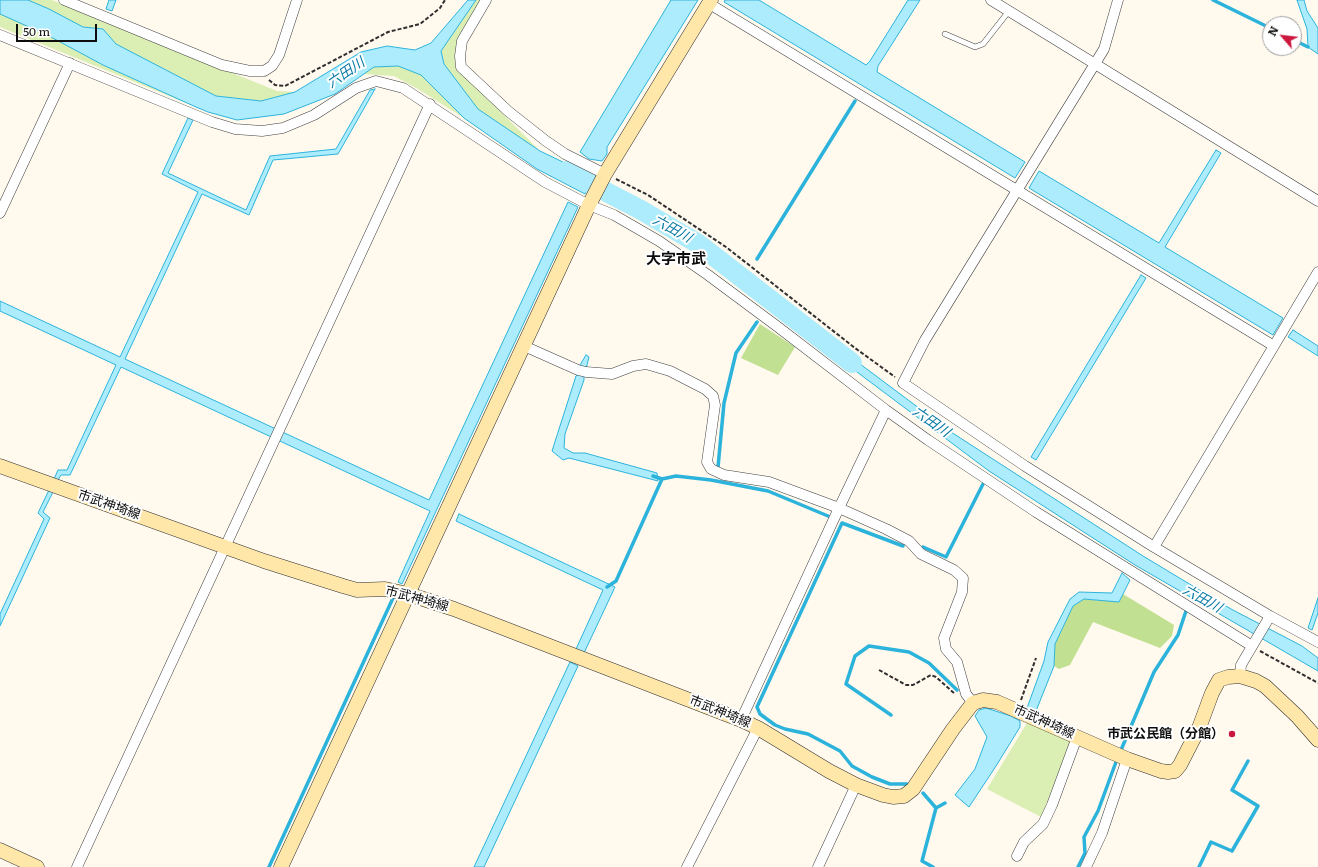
<!DOCTYPE html>
<html>
<head>
<meta charset="utf-8">
<style>
  body { margin:0 }
  #map { position:relative; width:1318px; height:867px; overflow:hidden; background:#fff9ee; font-family:Literata,serif }
  canvas { display:block }
  .north { position:absolute; left:1262px; top:16px; width:40px; height:40px; box-sizing:border-box; background:#fff; border:1px solid #9e9e9e; border-radius:50%; rotate:298deg; font-size:11px; font-weight:700; line-height:16px; text-align:center; color:#0d0d0d }
  .north::after { content:''; display:block; margin:auto; width:14px; height:18px; background:#cc173e; clip-path:polygon(50% 0,100% 100%,50% 72%,0 100%) }
  .scale { position:absolute; left:16px; top:24px; width:81px; height:18px; box-sizing:border-box; border:2px solid #0d0d0d; border-top:0; padding-left:5px; font-size:12px; line-height:14px; white-space:nowrap; color:#0d0d0d; -webkit-text-stroke:3px #fff; paint-order:stroke }
</style>
</head>
<body>
<div id="map">
<canvas width="1318" height="867"></canvas>
<div class="north">N</div>
<div class="scale">50 m</div>
</div>
<script>
const c = document.querySelector('canvas').getContext('2d');
c.lineJoin = 'round';
function paint(path, color) { c.fillStyle = color; c.fill(path, 'evenodd'); }
const shape = rows => new Path2D(rows.map(r => 'M' + r).join(''));
function trace(path, color, width, dash) { c.strokeStyle = color; c.lineWidth = width; c.lineCap = dash ? 'butt' : 'round'; c.setLineDash(dash || []); c.stroke(path); }
function label(font, color, halo, rows, align = 'center') {
  c.font = font + ' Literata,"Noto Sans JP",serif'; c.lineWidth = 4; c.setLineDash([]); c.textBaseline = 'middle'; c.strokeStyle = halo; c.fillStyle = color; for (const [text, x, y, turn = 0] of rows) {
    c.save(); c.translate(x, y); c.rotate((+turn || 0) * Math.PI / 180); c.textAlign = isNaN(turn) ? turn : align; if (halo) c.strokeText(text, 0, 0); c.fillText(text, 0, 0); c.restore();
  }
}
paint(shape([
  [28,0,52,0,277,91,295,92,261,101,216,96,116,44,103,29,83,27,49,9],
  [476,0,482,0,457,41,455,66,540,151,478,109,444,64,441,51],
  [0,14,49,36,103,65,196,107,0,27],
  [398,66,421,75,464,118,418,89,394,76,364,74,374,67],
  [1027,723,1071,742,1041,817,987,789]
]), '#dbeeb3');
paint(shape([
  [760,324,795,347,778,375,741,358],
  [1123,594,1174,625,1172,636,1160,648,1093,622,1070,665,1059,669,1054,666,1055,644,1073,606,1084,599,1119,602]
]), '#c2e091');
const water = shape([
  [0,0,28,0,49,9,83,27,103,29,116,44,216,96,261,101,295,92,361,52,387,46,415,50,431,43,468,0,476,0,441,51,444,64,478,109,540,151,594,177,585,194,537,169,464,118,421,75,398,66,374,67,335,94,284,114,237,120,208,112,196,107,103,65,49,36,0,14,0,0],
  [109,0,116,0,112,11,106,9,109,0],
  [671,0,698,0,607,147,607,154,602,161,589,159,580,152,671,0],
  [725,0,759,0,866,65,870,61,908,0,920,0,878,66,877,72,1025,162,1015,178,724,2,725,0],
  [1297,0,1304,0,1307,11,1318,28,1318,54,1308,47,1307,29,1297,0],
  [375,89,338,154,273,160,249,215,202,194,125,359,429,500,568,202,578,207,402,584,398,582,430,511,121,367,70,475,61,475,58,480,54,479,58,470,67,470,116,365,0,311,0,301,120,357,198,192,162,174,188,118,193,120,168,173,246,210,270,156,336,149,370,90,375,89],
  [1216,150,1221,153,1165,247,1283,318,1273,335,1029,188,1039,171,1159,243,1216,150],
  [1141,275,1146,278,1036,460,1031,457,1141,275],
  [1293,330,1318,346,1318,356,1288,337,1293,330],
  [832,343,951,432,1143,556,1231,609,1302,646,1318,658,1318,671,1135,565,989,471,829,351,832,343],
  [586,355,589,357,584,377,584,380,565,434,564,448,573,453,585,453,657,473,658,481,569,458,563,460,552,451,576,376,579,373,580,365,586,355],
  [49,490,53,492,43,512,50,518,0,626,0,614,44,519,38,513,49,490],
  [459,514,615,587,584,653,576,649,603,590,456,521,459,514],
  [1122,573,1130,580,1119,602,1084,599,1073,606,1055,644,1054,666,1036,711,1027,708,1044,661,1048,642,1070,599,1079,592,1112,593,1122,573],
  [1318,598,1318,613,1312,630,1308,628,1318,598],
  [570,662,578,666,484,867,474,867,570,662],
  [986,708,1011,716,1020,721,1020,727,996,766,969,807,955,795,975,769,987,737,975,716,979,710,986,708]
]);
paint(water, '#adecfc');
trace(water, '#2cb3db', 1);
trace(shape([
  [1213,0,1270,28],
  [1294,40,1308,47],
  [757,259,855,101],
  [718,467,724,403,736,353,757,322],
  [653,476,662,479,676,476,711,480,768,491,828,516],
  [903,546,842,523,757,707,760,714,775,725,785,729,808,734,840,751,852,766,872,777,890,784,907,784],
  [923,547,946,557,983,484],
  [607,587,616,581,662,479],
  [891,715,846,684,855,656,869,646,909,652,929,663,957,690],
  [1121,750,1154,672,1178,635,1186,611],
  [923,793,936,808,922,861,933,867],
  [936,808,945,803],
  [269,867,393,598],
  [1078,867,1085,853,1084,837,1098,811,1116,762],
  [1199,867,1211,842,1232,851,1258,806,1232,790,1248,761]
]), '#2cb3db', 3.5);
trace(shape([
  [566,171,641,210,697,243,852,363]
]), '#adecfc', 20);
const lane = shape([
  [945,34,975,47,983,44,1009,11]
]);
const street = shape([
  [64,0,222,65,250,71,264,71,272,66,279,55,297,0],
  [486,0,462,41,460,56,461,67,508,111,546,141,565,154,605,174],
  [991,0,1318,201],
  [1118,0,1104,49,925,340,903,383,1025,466,1154,547,1270,616,1318,642],
  [708,3,1274,346],
  [0,35,212,122,235,129,262,131,283,128,314,115,356,88,376,81,403,88,545,182,589,205,614,215,659,241,708,275,778,327,886,410],
  [0,213,70,63],
  [524,346,578,370,586,372,612,374,633,366,646,364,670,371,705,389,713,396,715,405,707,462,711,469,724,475,769,482,839,508,886,529,909,541,921,554,954,570,963,578,962,592,944,638,946,649,957,662,966,694,973,703],
  [1154,547,1318,272],
  [1240,676,1241,665,1270,616],
  [741,720,839,508,886,410,928,440,1036,512,1252,646],
  [1017,856,1024,842,1043,824,1052,805,1077,737],
  [77,867,430,104],
  [687,867,758,728],
  [818,867,856,785],
  [1086,867,1102,833,1127,759]
]);
const secondary = shape([
  [0,466,264,561,343,586,357,590,385,589,408,594,454,609,741,720,758,728,829,771,856,785,883,795,893,797,904,796,913,789,953,729,973,703,983,700,997,702,1127,759,1161,771,1168,772,1175,771,1180,765,1199,728,1212,693,1219,680,1228,677,1240,676,1256,681,1265,686,1297,716,1318,740],
  [0,850,37,867],
  [281,867,589,205,605,174,711,0]
]);
trace(lane, '#404040', 6);
trace(street, '#404040', 11);
trace(secondary, '#2f2f2f', 15);
trace(shape([
  [269,80,275,85,285,86,388,32,420,24,440,8,445,0],
  [616,179,648,195,726,247,855,348,895,377],
  [1260,651,1318,683],
  [879,670,906,685,913,685,931,675,936,677,955,694],
  [1021,700,1036,658]
]), '#2f2f2f', 2, [4, 2]);
trace(lane, '#fff', 5);
trace(street, '#fff', 10);
trace(secondary, '#ffe7a9', 14);
for (const [x, y, r, color] of [
  [1232,734,4,"#cc173e"]
]) { const dot = new Path2D(); dot.arc(x, y, r, 0, 2 * Math.PI); c.fillStyle = color; c.fill(dot); trace(dot, '#fff', 1.5); }
label('13px', '#0d0d0d', '#fff', [
  ["市武神埼線",109,505,19],
  ["市武神埼線",417,599,15],
  ["市武神埼線",720,712,22],
  ["市武神埼線",1044,722,24]
]);
label('bold 13px', '#0d0d0d', '#fff', [
  ["市武公民館（分館）",1224,734]
], 'right');
label('italic 14px', '#0a7ba4', '#fff', [
  ["六田川",346,73,-34],
  ["六田川",672,229,29],
  ["六田川",931,422,35],
  ["六田川",1202,599,29]
]);
label('bold 15px', '#0d0d0d', '#fff', [
  ["大字市武",676,260]
]);
</script>
</body>
</html>
